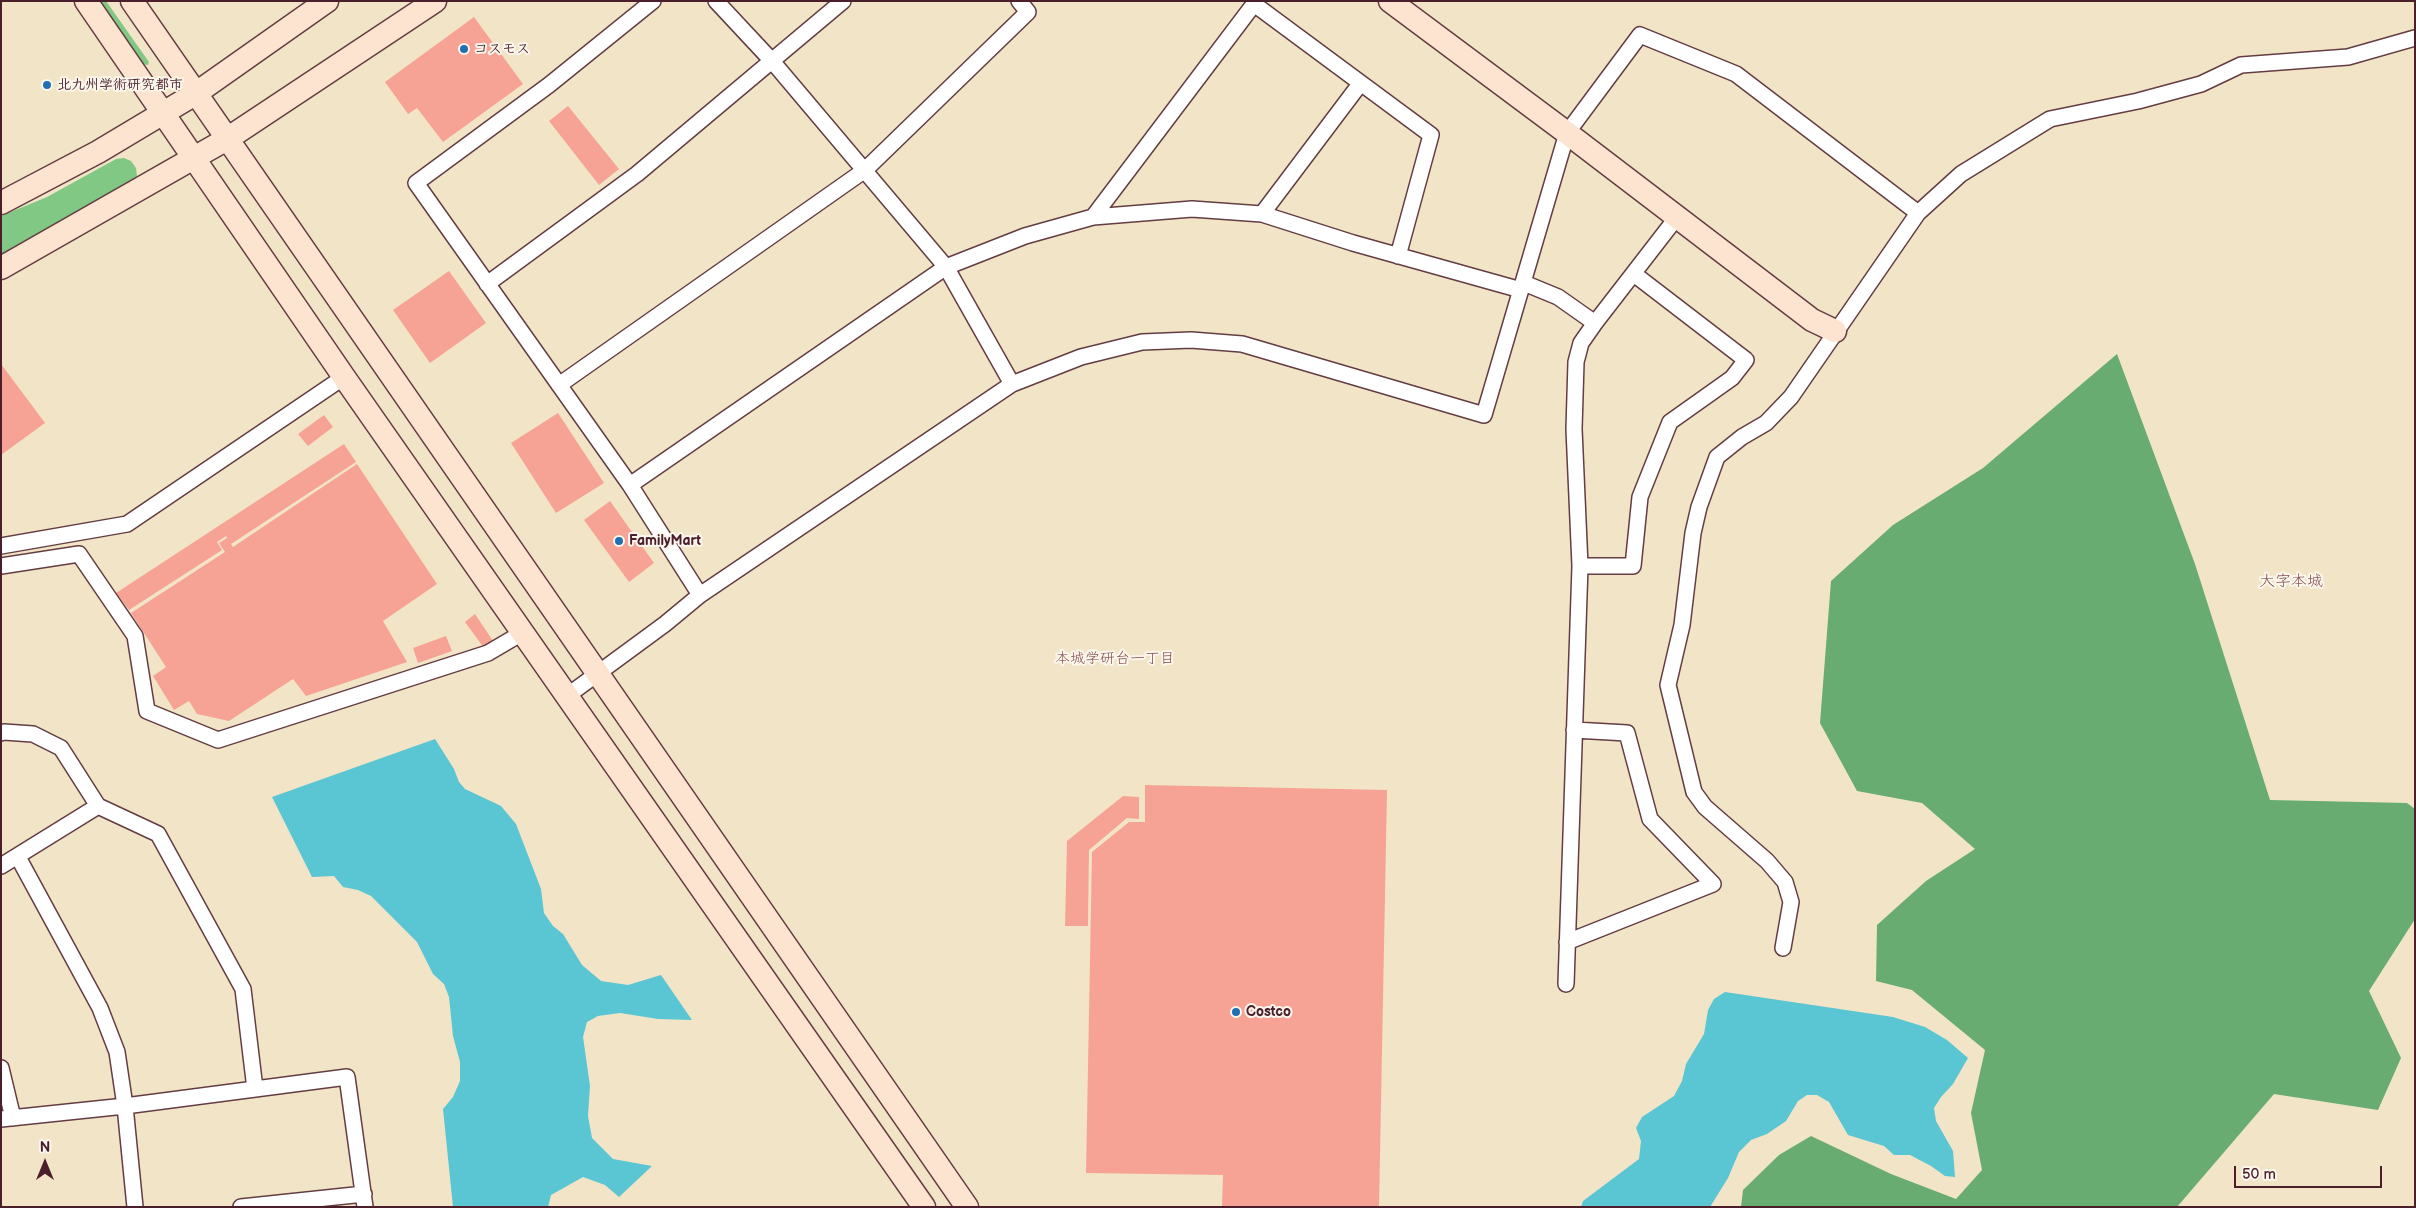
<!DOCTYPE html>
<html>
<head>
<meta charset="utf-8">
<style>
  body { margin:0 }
  #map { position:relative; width:2416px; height:1208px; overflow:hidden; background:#f2e4c7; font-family:"Balsamiq Sans",sans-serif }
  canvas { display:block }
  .frame { position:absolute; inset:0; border:2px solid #4a1f2b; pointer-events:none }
  .north { position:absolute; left:20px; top:1138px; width:50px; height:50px; -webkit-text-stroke:4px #fbf7ec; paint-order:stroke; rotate:0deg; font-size:14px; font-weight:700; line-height:20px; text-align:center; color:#4a1f2b }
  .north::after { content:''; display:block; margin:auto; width:18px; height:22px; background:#4a1f2b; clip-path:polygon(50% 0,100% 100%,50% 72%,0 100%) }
  .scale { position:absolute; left:2234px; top:1166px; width:148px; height:22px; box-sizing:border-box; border:2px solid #4a1f2b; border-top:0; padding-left:6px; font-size:15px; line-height:18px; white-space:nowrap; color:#4a1f2b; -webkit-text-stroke:4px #fbf7ec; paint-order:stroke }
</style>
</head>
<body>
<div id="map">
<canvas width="2416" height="1208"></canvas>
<div class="frame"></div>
<div class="north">N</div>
<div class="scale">50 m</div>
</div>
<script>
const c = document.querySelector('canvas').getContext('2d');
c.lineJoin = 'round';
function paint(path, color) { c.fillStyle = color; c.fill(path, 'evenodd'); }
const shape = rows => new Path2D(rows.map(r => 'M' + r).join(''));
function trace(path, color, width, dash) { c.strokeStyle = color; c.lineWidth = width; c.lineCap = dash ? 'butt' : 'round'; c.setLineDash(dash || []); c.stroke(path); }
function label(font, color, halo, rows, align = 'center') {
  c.font = font + ' "Balsamiq Sans","Klee One",sans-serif'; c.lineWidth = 4; c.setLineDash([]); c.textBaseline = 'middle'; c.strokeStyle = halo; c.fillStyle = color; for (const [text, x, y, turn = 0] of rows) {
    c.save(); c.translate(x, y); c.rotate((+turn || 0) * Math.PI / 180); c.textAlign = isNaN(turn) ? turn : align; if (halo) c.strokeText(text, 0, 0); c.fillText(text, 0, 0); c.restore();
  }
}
paint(shape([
  [99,1,106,1,149,62,148,65,142,64],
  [124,158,131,161,136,168,137,176,132,184,1,257,1,216,47,197,116,159]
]), '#80c884');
paint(shape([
  [2117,354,2195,564,2270,800,2407,803,2415,809,2415,919,2369,991,2401,1058,2378,1110,2274,1094,2177,1207,1741,1207,1743,1190,1779,1155,1811,1136,1891,1174,1956,1199,1982,1170,1971,1113,1985,1050,1912,990,1876,981,1877,925,1926,881,1975,849,1922,803,1857,791,1820,723,1831,581,1893,525,1983,468]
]), '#68ac72');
paint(shape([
  [435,739,454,769,459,782,465,789,501,806,516,824,541,889,544,913,553,926,563,934,582,965,601,981,628,985,661,975,692,1020,658,1019,620,1013,598,1016,587,1022,583,1037,590,1086,588,1116,592,1138,613,1159,652,1166,619,1197,605,1185,583,1177,551,1195,548,1207,453,1207,443,1109,453,1097,460,1081,460,1062,453,1036,449,997,444,984,433,974,417,942,371,896,358,890,343,887,334,876,312,877,272,797],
  [1725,992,1893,1017,1925,1027,1947,1040,1968,1058,1953,1084,1941,1097,1934,1108,1936,1121,1953,1151,1955,1177,1945,1176,1931,1166,1910,1155,1894,1155,1884,1146,1848,1135,1829,1102,1817,1095,1807,1095,1798,1101,1786,1121,1767,1134,1751,1140,1739,1152,1728,1178,1710,1207,1581,1207,1583,1201,1639,1159,1641,1141,1636,1128,1642,1117,1674,1096,1682,1081,1686,1064,1704,1034,1708,1010,1714,999]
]), '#5ac5d3');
paint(shape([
  [474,17,523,84,443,142,417,108,408,114,385,82],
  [568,106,619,169,599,185,549,121],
  [449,271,486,323,430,363,393,310],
  [1,364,45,423,1,455],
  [558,413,604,483,556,513,511,443],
  [324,415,333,427,308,446,298,434],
  [344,444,356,462,231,544,233,547,357,464,437,584,383,621,407,662,306,696,293,679,229,721,197,714,189,701,174,710,153,676,166,667,131,613,225,552,219,543,227,538,226,536,217,542,222,550,129,610,116,593],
  [610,501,654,563,629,582,584,520],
  [475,614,493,641,484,648,465,622],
  [446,636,452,651,418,663,413,648],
  [1145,785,1387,790,1379,1207,1222,1207,1223,1175,1086,1173,1092,852,1129,822,1145,822],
  [1123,796,1139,797,1139,819,1127,818,1089,850,1088,926,1065,926,1067,841]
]), '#f6a395');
const street = shape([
  [653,1,549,85,416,183,630,485,700,595],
  [716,1,772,61,946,267,1012,384],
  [1262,214,1360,84],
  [1093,217,1254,4,1431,135,1398,256],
  [1524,283,1558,297,1595,323],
  [487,284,637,174,843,1],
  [559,385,865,170,1028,12,1019,1],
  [630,485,946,267,1025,236,1093,217,1192,209,1262,214,1353,243,1521,290],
  [1,546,127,524,344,377],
  [1,566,79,554,135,636,147,711,218,740,488,653,522,633],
  [1580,566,1633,566,1640,497,1670,422,1732,378,1746,360,1634,274],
  [567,696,665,624,700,595,1012,384,1081,357,1142,342,1191,340,1242,344,1484,415,1567,133,1640,35,1736,74,1918,213],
  [1,733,4,732,33,734,61,748,98,806,158,834,243,989,255,1089],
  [18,857,100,1008,117,1052,125,1106,135,1207],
  [1,866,98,806],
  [1567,942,1713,884,1650,819,1627,733,1574,730],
  [1783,948,1791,902,1785,882,1767,861,1705,807,1694,792,1668,685,1682,625,1693,533,1699,507,1717,457,1742,437,1766,423,1791,397,1918,213,1961,174,2050,119,2138,101,2201,84,2241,65,2348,57,2415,38],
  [1566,984,1580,566,1574,429,1576,362,1581,343,1595,323,1677,217],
  [1,1068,13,1118],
  [1,1119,125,1106,347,1077,365,1207],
  [241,1207,364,1194]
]);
const secondary = shape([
  [86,1,344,377,924,1207],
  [132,1,967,1207],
  [1390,1,1567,133,1812,320,1835,331],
  [1,203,98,152,195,94,327,1],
  [1,268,227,139,435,1]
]);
trace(street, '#633d42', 18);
trace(secondary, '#633d42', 25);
trace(street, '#fff', 15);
trace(secondary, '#fde4d0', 22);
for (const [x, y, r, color] of [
  [464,49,5,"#1f6fb2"],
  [47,85,5,"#1f6fb2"],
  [619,541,5,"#1f6fb2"],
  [1236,1012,5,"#1f6fb2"]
]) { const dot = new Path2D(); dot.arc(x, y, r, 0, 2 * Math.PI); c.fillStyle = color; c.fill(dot); trace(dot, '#fbf7ec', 2); }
label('bold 14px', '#4a1f2b', '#fbf7ec', [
  ["コスモス",474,49],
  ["北九州学術研究都市",57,85],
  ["FamilyMart",629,541],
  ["Costco",1246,1012]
], 'left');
label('15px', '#864d50', '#fbf7ec', [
  ["本城学研台一丁目",1115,659]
]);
label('16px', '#864d50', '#fbf7ec', [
  ["大字本城",2291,582]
]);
</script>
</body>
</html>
